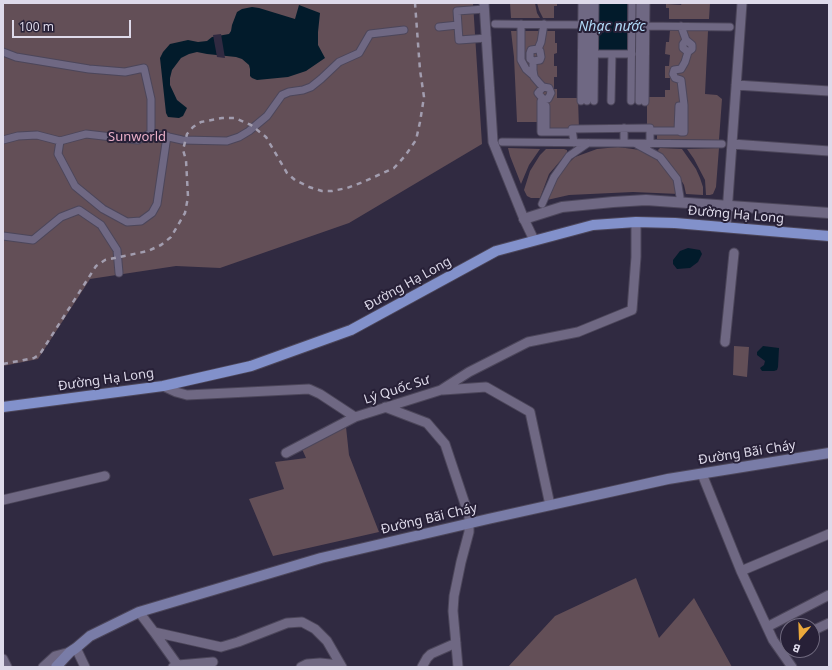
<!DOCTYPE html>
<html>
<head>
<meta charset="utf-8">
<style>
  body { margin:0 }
  #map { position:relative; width:832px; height:670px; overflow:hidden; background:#302a41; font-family:"Noto Sans",sans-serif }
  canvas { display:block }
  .frame { position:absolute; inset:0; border:4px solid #dedaea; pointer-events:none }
  .north { position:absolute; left:780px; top:618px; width:40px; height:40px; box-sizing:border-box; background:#272037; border:1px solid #706a7f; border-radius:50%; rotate:199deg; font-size:11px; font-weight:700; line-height:16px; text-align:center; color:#dedaea }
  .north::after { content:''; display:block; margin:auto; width:14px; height:18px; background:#eca93b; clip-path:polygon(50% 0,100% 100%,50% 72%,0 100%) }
  .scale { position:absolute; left:12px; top:20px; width:119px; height:18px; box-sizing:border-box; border:2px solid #dedaea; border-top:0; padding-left:5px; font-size:12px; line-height:14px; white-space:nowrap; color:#dedaea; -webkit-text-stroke:3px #272037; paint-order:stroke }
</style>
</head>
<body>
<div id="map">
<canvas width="832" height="670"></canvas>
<div class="frame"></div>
<div class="north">B</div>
<div class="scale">100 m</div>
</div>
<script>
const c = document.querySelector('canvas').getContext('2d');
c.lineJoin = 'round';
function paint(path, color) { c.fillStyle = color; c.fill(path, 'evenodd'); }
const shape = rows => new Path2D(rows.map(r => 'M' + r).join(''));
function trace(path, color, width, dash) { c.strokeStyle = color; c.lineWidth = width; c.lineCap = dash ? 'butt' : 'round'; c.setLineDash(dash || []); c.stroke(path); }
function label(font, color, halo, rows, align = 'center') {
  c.font = font + ' "Noto Sans",sans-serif'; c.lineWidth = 4; c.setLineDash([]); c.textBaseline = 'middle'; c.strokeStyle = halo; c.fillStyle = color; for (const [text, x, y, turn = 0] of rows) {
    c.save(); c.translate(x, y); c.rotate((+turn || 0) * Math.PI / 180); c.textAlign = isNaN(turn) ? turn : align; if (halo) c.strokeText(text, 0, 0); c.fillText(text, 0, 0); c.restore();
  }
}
paint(shape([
  [3,3,473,3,482,144,349,223,220,268,176,266,90,279,38,359,3,366],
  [510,3,535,3,537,13,540,18,511,18],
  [537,3,557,3,557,6,554,6,554,18,543,18,539,10],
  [682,3,710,3,709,19,669,19,669,8,666,8,666,4,681,5],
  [670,30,708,31,705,94,717,95,722,99,719,140,657,139,657,134,676,131,647,130,647,97,665,97,665,90,670,90,670,78,665,78,665,66,669,66,670,55,665,54,666,42,669,42],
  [511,31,555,31,555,43,557,43,557,53,554,54,554,66,557,66,557,77,554,77,554,89,557,89,557,98,578,98,579,130,547,130,538,122,517,122,514,57],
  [618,147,640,150,654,157,668,171,676,184,679,194,633,192,569,195,547,200,562,169,575,157,597,149],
  [508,148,540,149,529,165,521,184,510,156],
  [660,148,682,149,696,169,700,178,703,187,703,195,686,194,684,185,677,173,668,161,659,153,658,150],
  [719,148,716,187,713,194,710,195,706,195,705,180,694,159,687,149],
  [546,149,564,149,567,150,567,153,549,174,540,198,531,198,527,196,524,190,530,171,540,155],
  [734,346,749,347,747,377,733,375],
  [346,427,349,455,379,532,273,556,249,499,284,489,275,462,306,458,302,449],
  [636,578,659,638,694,598,732,667,508,667,555,616]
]), '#634f57');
paint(shape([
  [598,3,627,3,627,51,598,51],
  [299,5,320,13,318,32,318,45,325,58,306,71,288,77,257,80,252,78,250,76,250,69,249,65,242,59,236,57,207,54,197,52,189,54,181,58,172,70,170,78,170,85,177,100,187,108,183,116,179,118,168,117,166,113,160,58,163,52,170,44,188,40,198,42,207,41,212,37,229,34,231,31,232,25,237,12,242,9,252,7,259,8,295,19],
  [688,248,700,250,702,254,698,262,690,268,677,269,673,264,673,260,680,251],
  [763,346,779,348,778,367,777,370,774,371,762,371,760,368,764,365,765,361,757,355,757,352]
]), '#021b2b');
paint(shape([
  [221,34,225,58,217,57,213,35]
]), '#302a41');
const pedestrian = shape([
  [485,9,457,11,459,40,487,38],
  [495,24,595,25],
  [521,24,521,60,526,69,534,76],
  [544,24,541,42,538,49,540,51,541,57,540,60,533,61,533,70,534,77,540,84,543,87,549,88,551,93,548,99,543,99,541,101,541,132,543,132,543,106,546,106,546,132,572,132],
  [641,26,730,27],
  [439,27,458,25],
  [686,40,692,45,692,49,688,52],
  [3,52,16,57,89,69,125,72,144,68,151,99,151,133],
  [594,54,632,54],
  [533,61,530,59,530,53,531,50,538,49],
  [543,99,538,93,543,87],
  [581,101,582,3],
  [587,101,588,3],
  [594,101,595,3],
  [611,101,612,54],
  [631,101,632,3],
  [639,101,640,3],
  [645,102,646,3],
  [624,128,624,143],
  [650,131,678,131,679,106,681,106,681,132,684,132,684,105,681,80,675,78,673,74,674,70,681,69,685,62,688,52,683,48,683,44,686,40,681,26],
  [3,140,18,136,37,135,60,141,86,134,138,140,151,133,182,140,227,141,239,137,249,131,267,116,282,95,289,92,303,90,311,87,321,79,339,62,359,53,370,34,404,30],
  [60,141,58,154,75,186,103,209,127,222,141,221,152,213,157,204,167,136],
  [502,142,722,144],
  [574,143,572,129,650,128,650,144],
  [636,144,660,157,677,179,680,197],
  [542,204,554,177,569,156,588,143],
  [3,236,33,240,61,217,79,210,101,225,117,250,119,273]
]);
const minor = shape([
  [484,3,493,142,524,219,534,240],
  [736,85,829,91],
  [732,144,829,151],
  [726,227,742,3],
  [725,342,734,253],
  [163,386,176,392,187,395,309,389,320,394,355,417,441,390,469,372,528,342,578,332,632,310,636,257,636,222],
  [443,390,486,387,530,412,550,505],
  [385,407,427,423,445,444,469,516,469,532,461,562,454,596,453,611,458,667],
  [286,453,355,417],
  [702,474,741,571,773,640,792,667],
  [3,500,105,476],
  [741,571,829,534],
  [139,612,154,632,221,647,238,642,287,623,302,622,315,629,327,641,342,667],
  [767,627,829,595],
  [812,631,829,623],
  [154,632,179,667],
  [76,648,85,667],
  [3,659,7,667],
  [43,667,55,656,70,652],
  [173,667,178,665,213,662],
  [301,667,307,664,320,663,340,665],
  [422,667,427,658,431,654,456,643]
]);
const tertiary = shape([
  [524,219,562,207,613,202,646,200,829,213]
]);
const secondary = shape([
  [56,667,70,652,76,648,90,636,139,612,321,558,488,519,668,479,829,453]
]);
const primary = shape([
  [3,407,163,386,251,366,351,330,496,251,593,225,636,222,675,223,829,236]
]);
trace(pedestrian, '#4c465a', 9);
trace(minor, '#4c465a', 11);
trace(tertiary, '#4c465a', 12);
trace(secondary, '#4c465a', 12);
trace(primary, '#4c465a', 12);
trace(pedestrian, '#6f6883', 7);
trace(minor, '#6f6883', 9);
trace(tertiary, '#6f6883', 10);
trace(secondary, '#797ca7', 10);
trace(primary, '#8291cb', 10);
trace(shape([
  [3,364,34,358,40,354,96,266,105,260,148,251,161,245,171,237,185,213,188,197,186,160,183,150,187,134,193,127,201,122,222,118,235,118,251,125,266,137,287,173,295,180,309,187,322,191,332,191,347,188,363,182,394,168,405,156,416,140,420,122,424,97,420,70,415,3]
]), '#a29daf', 2.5, [5, 5]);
label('13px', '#ebb0c9', '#272037', [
  ["Sunworld",137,137]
]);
label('13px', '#dedaea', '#272037', [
  ["Đường Hạ Long",736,215,5],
  ["Đường Hạ Long",408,284,-29],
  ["Đường Hạ Long",106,380,-8],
  ["Lý Quốc Sư",397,390,-18],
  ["Đường Bãi Cháy",747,453,-9],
  ["Đường Bãi Cháy",429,519,-13]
]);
label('italic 14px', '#b0d9f7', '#272037', [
  ["Nhạc nước",612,27]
]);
</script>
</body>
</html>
